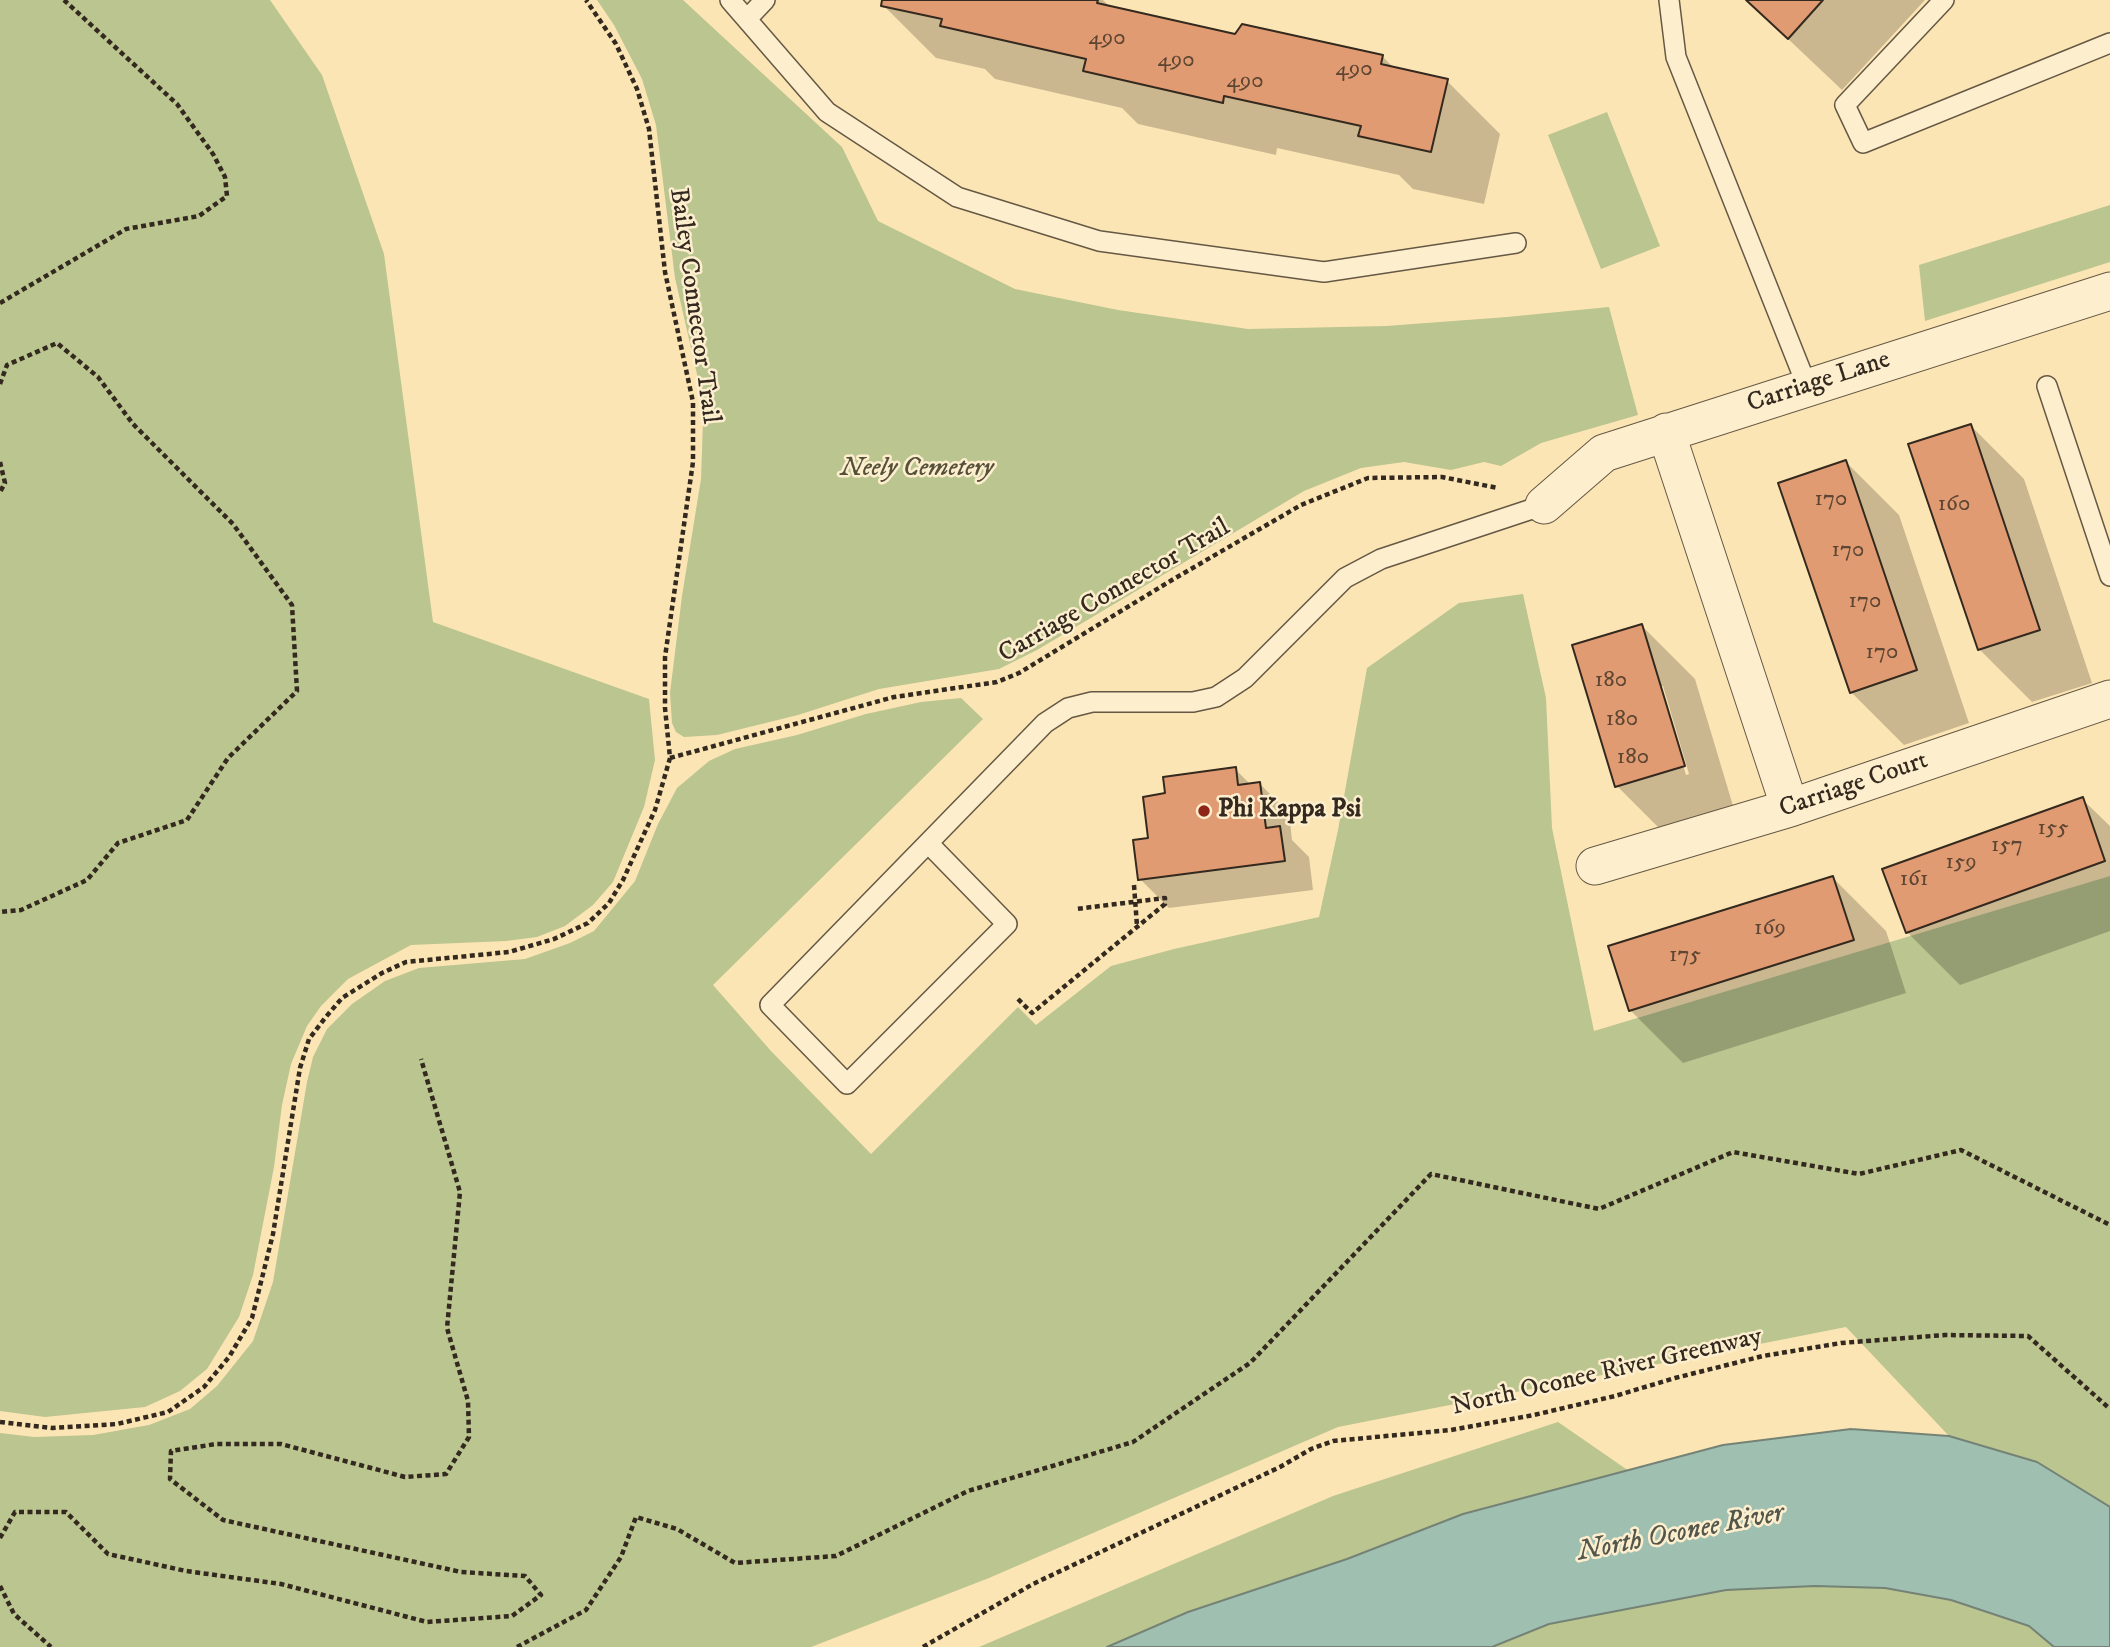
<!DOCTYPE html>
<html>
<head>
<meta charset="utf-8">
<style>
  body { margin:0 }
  canvas { display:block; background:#fce5b4 }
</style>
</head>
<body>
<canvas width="2110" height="1647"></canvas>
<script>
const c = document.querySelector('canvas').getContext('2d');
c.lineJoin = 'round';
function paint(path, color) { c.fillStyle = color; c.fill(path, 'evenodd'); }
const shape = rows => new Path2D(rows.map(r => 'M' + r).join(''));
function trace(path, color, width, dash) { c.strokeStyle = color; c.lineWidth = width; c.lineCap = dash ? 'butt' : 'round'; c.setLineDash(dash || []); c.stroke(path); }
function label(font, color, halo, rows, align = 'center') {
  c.font = font + ' "IM FELL DW Pica",serif'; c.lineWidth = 5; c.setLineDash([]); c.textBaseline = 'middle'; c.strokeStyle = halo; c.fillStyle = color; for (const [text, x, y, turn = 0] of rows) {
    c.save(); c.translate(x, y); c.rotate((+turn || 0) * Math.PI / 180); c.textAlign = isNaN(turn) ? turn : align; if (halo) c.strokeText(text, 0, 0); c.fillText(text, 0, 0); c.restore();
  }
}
paint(shape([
  [0,0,270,0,322,75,384,254,433,622,649,699,655,760,644,807,613,882,593,905,565,926,537,937,506,941,411,945,348,979,321,1006,307,1026,291,1064,282,1105,274,1167,253,1275,239,1317,207,1369,180,1391,145,1407,45,1417,0,1411],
  [597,0,683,0,842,147,878,221,1015,289,1118,310,1248,329,1386,326,1507,317,1609,307,1638,415,1541,443,1501,466,1484,462,1451,470,1404,462,1361,468,1304,491,1037,650,999,669,879,689,798,715,717,735,684,737,676,732,672,723,670,693,682,596,701,479,703,421,699,383,675,278,656,125,642,79,614,25],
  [1607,112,1660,246,1601,269,1548,135],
  [2110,205,2110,262,1925,321,1919,265],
  [1523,594,1546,698,1552,828,1594,1031,2110,876,2110,1507,2037,1462,1949,1436,1846,1327,1338,1427,989,1578,811,1647,0,1647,0,1433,34,1437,93,1435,149,1425,190,1409,217,1386,253,1341,273,1282,307,1082,313,1057,327,1029,352,1004,385,981,419,968,525,959,570,943,594,931,635,881,658,824,677,788,709,761,735,749,797,735,866,714,921,702,961,698,983,719,713,985,771,1051,871,1154,1018,1007,1036,1025,1111,966,1174,949,1319,917,1338,830,1367,668,1459,603],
  [1558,1422,1629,1471,1463,1514,1347,1559,1188,1612,1107,1647,979,1647,1333,1496],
  [1815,1586,1885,1588,1951,1600,2030,1626,2054,1647,1492,1647,1549,1624,1726,1590]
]), '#bbc590');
const water = shape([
  [1851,1429,1949,1436,2037,1462,2110,1507,2110,1647,2054,1647,2029,1626,1951,1600,1885,1588,1815,1586,1726,1590,1549,1624,1492,1647,1107,1647,1188,1612,1347,1559,1463,1514,1723,1445,1851,1429]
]);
paint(water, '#9fbfb0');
trace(water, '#748376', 2);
paint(shape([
  [884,0,1103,0,1111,8,1236,36,1382,56,1395,69,1447,81,1500,134,1484,204,1413,189,1399,175,1277,148,1276,155,1138,124,1122,108,995,79,985,69,936,58,883,5],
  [1747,0,1925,0,1842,90],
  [1971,426,2024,479,2092,683,2032,702,1979,649],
  [1846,462,1899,515,1969,723,1904,745,1851,692],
  [1642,626,1695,679,1737,819,1670,839,1617,786],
  [1659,686,1663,686,1689,774,1686,775],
  [1235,769,1251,785,1260,784,1289,813,1292,840,1309,857,1313,890,1169,908,1140,879,1150,840,1167,795],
  [2082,799,2110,826,2110,931,1960,985,1907,932],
  [1833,878,1886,931,1906,993,1683,1063,1630,1010]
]), '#0003');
const building = shape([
  [882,0,1098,0,1097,3,1235,34,1242,24,1383,55,1381,64,1448,79,1431,152,1358,136,1361,126,1224,96,1223,103,1083,71,1086,59,940,26,942,19,881,6,882,0],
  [1746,0,1823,0,1788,39,1746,0],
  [1971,424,2040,630,1978,650,1908,444,1971,424],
  [1846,460,1917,670,1850,693,1778,483,1846,460],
  [1642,624,1685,766,1615,787,1572,645,1642,624],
  [1236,767,1238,785,1260,782,1266,828,1280,826,1285,861,1138,880,1133,840,1148,838,1143,797,1165,793,1163,777,1236,767],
  [2083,797,2105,861,1906,933,1882,869,2083,797],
  [1833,876,1854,940,1629,1011,1608,946,1833,876]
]);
paint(building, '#e19b72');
trace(building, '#33291e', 2);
const lane = shape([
  [730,0,827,112,957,197,1099,241,1324,272,1516,243],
  [1669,0,1676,57,1807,386],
  [1944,0,1845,105,1863,143,2110,43],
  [747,19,765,0],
  [2047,386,2110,576],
  [928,843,1007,924,847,1084,770,1005,1045,723,1068,708,1092,702,1193,702,1216,697,1245,678,1345,578,1381,559,1544,505]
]);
const street = shape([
  [1666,432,1790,808],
  [1544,505,1604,453,2110,291],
  [1595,866,1790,808,2110,699]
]);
trace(lane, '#655844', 22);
trace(street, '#655844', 39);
trace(shape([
  [0,303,126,229,199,216,227,196,225,177,213,154,177,104,64,0],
  [0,384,7,365,57,343,98,377,133,424,233,524,292,605,297,691,228,758,187,820,118,843,87,880,21,910,0,912],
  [0,462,5,483,0,492],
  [670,758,894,697,997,682,1019,673,1172,580,1301,505,1368,478,1442,477,1498,488],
  [1134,885,1137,926],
  [1018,999,1032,1013,1165,904,1165,898,1076,909],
  [0,1422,52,1428,117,1424,168,1412,204,1387,229,1357,252,1318,273,1234,300,1068,309,1039,325,1018,342,998,382,973,406,962,509,952,554,939,588,923,609,903,623,880,655,810,670,758,665,708,665,657,693,462,693,402,665,272,649,129,637,89,616,44,586,0],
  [0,1538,15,1512,66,1512,108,1554,186,1571,281,1584,427,1622,512,1616,541,1595,525,1576,461,1572,223,1520,170,1479,171,1451,216,1444,281,1444,405,1477,446,1474,469,1437,468,1401,447,1328,460,1192,421,1059],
  [0,1586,14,1614,51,1647],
  [517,1647,586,1610,621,1557,636,1517,677,1529,735,1563,836,1556,968,1491,1133,1442,1250,1363,1431,1174,1599,1209,1733,1152,1859,1174,1961,1150,2110,1225],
  [923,1647,1033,1584,1280,1467,1311,1449,1333,1441,1451,1430,1534,1415,1615,1396,1675,1378,1763,1356,1841,1343,1945,1335,2028,1336,2110,1409]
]), '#33291e', 4.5, [5, 3.5]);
trace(lane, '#fdeece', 19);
trace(street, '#fdeece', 37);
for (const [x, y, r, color] of [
  [1204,811,7,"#8f2418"]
]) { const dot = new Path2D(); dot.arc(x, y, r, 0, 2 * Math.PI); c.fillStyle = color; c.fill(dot); trace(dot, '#fdeece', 2.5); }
label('23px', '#5e4633', null, [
  ["490",1107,39],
  ["490",1176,61],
  ["490",1354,70],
  ["490",1245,82],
  ["170",1831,500],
  ["160",1954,505],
  ["170",1848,551],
  ["170",1865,602],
  ["170",1882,653],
  ["180",1611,681],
  ["180",1622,720],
  ["180",1633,758],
  ["155",2053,829],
  ["157",2007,846],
  ["159",1961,863],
  ["161",1914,880],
  ["169",1770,929],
  ["175",1685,956]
]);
label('26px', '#33291e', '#fdeece', [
  ["Bailey Connector Trail",693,306,82],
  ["Carriage Lane",1819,383,-18],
  ["Carriage Connector Trail",1115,592,-30],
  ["Carriage Court",1854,786,-19],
  ["North Oconee River Greenway",1607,1373,-13]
]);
label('italic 26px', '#55503a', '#fdeece', [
  ["Neely Cemetery",917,470]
]);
label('bold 26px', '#33291e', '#fdeece', [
  ["Phi Kappa Psi",1218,811]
], 'left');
label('italic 28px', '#53564a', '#fdeece', [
  ["North Oconee River",1681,1534,-11]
]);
</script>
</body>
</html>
